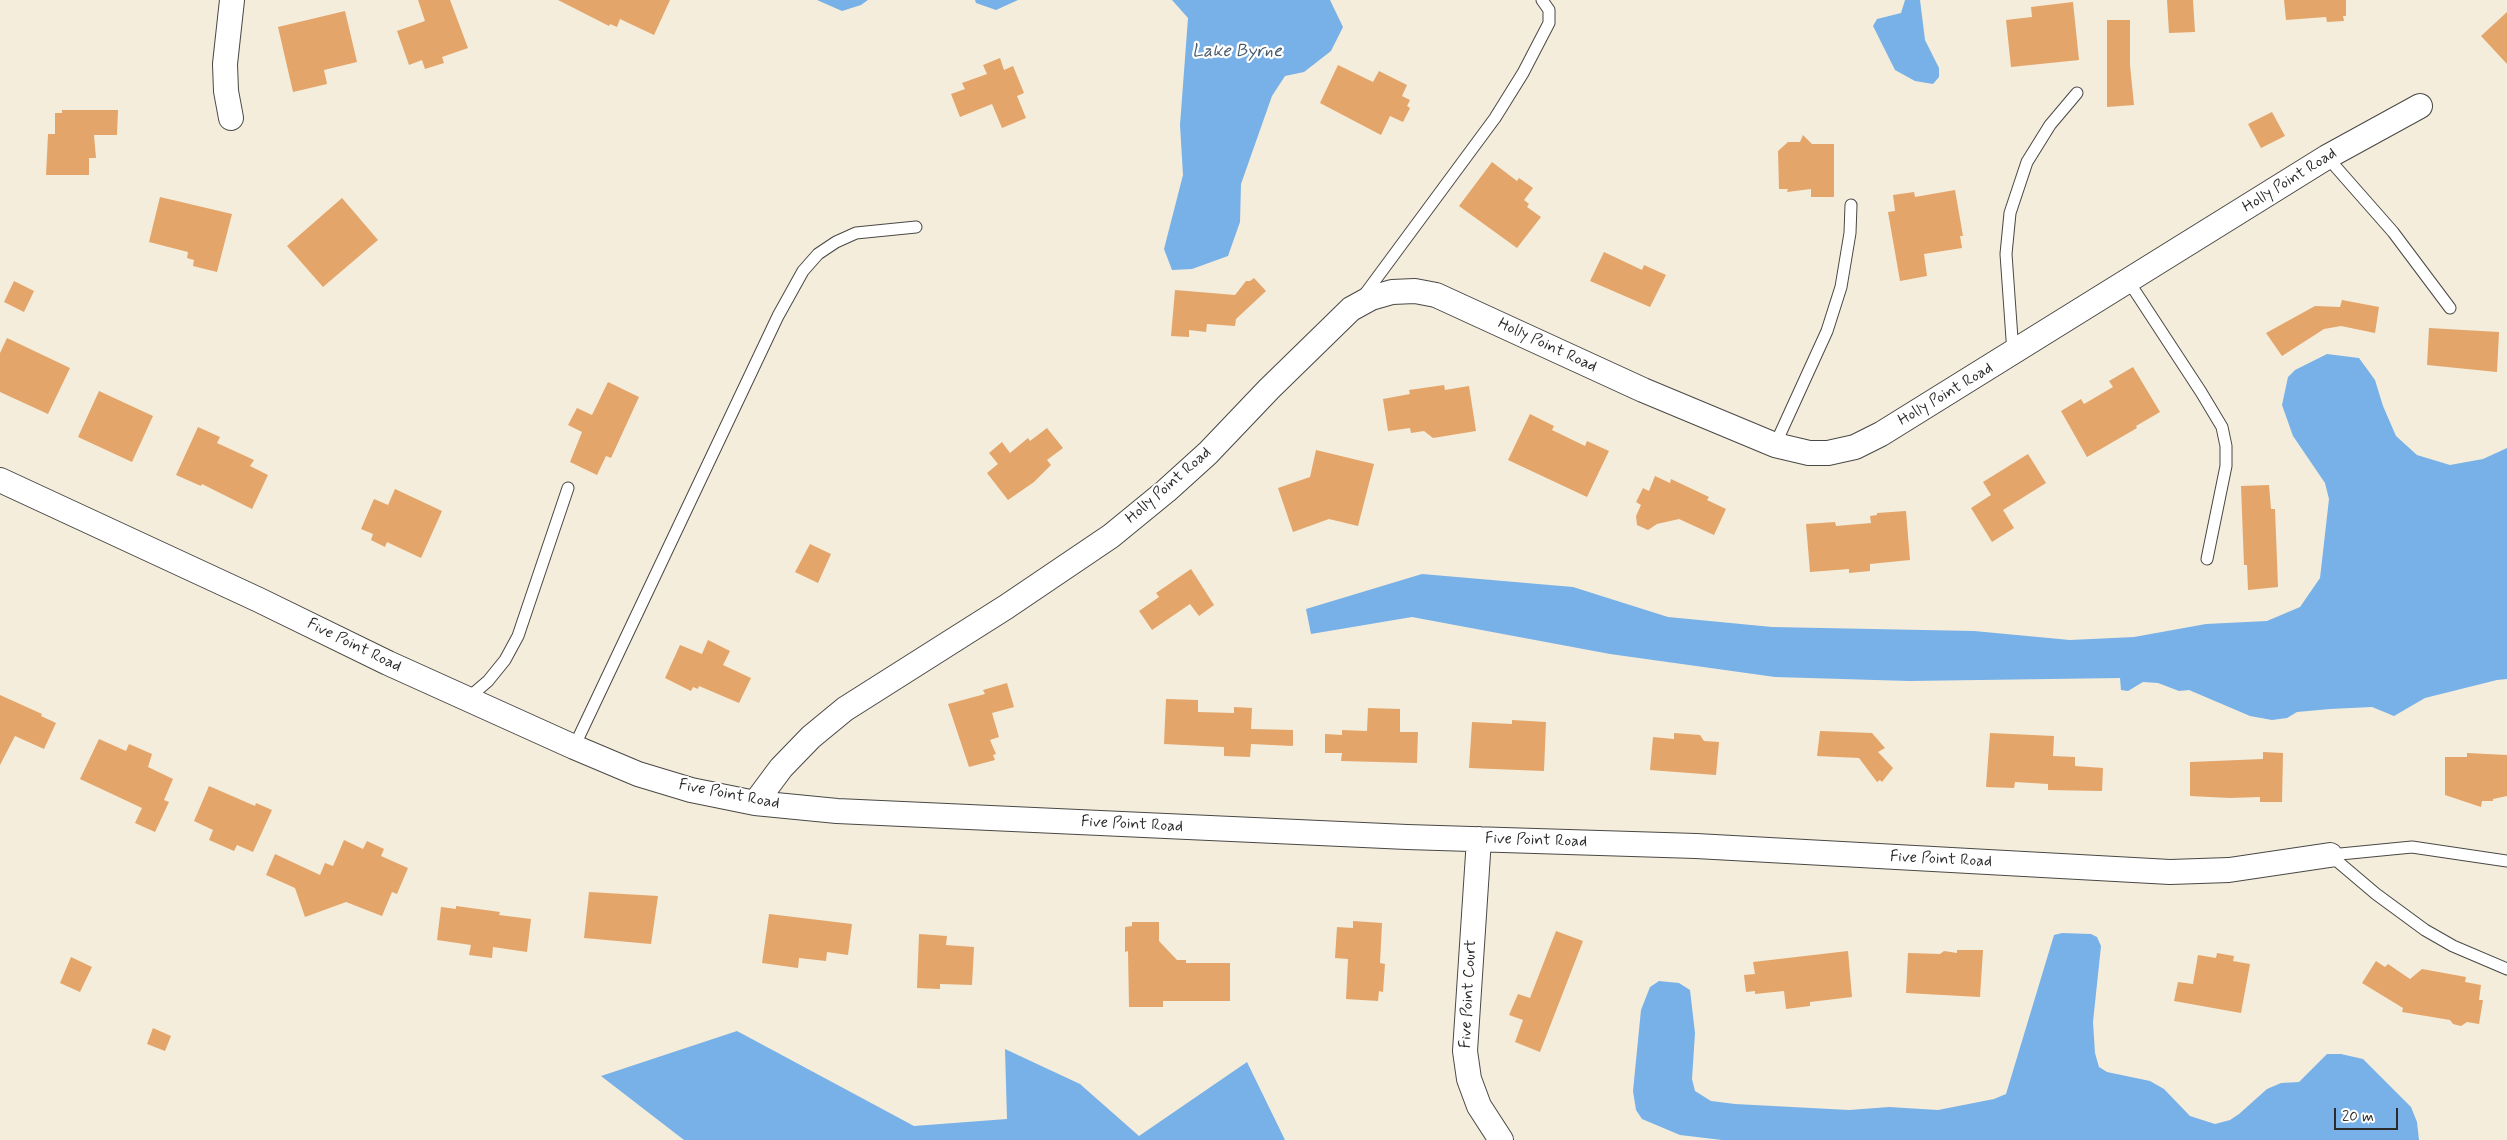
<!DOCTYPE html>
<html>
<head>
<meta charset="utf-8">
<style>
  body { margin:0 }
  #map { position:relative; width:2507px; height:1140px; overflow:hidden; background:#f4eddb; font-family:Mynerve,sans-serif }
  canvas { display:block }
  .scale { position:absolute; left:2334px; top:1108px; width:64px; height:22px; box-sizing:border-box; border:2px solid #2b2b2b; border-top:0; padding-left:6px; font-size:15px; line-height:18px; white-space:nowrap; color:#2b2b2b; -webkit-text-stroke:4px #fff; paint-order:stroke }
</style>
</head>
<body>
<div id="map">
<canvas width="2507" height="1140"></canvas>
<div class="scale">20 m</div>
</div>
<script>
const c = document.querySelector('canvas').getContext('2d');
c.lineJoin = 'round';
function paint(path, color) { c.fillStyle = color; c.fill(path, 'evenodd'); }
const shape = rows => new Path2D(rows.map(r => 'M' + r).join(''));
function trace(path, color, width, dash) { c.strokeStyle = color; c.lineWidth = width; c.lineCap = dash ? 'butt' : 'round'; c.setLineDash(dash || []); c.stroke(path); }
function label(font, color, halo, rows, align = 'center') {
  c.font = font + ' Mynerve,sans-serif'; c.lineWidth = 4.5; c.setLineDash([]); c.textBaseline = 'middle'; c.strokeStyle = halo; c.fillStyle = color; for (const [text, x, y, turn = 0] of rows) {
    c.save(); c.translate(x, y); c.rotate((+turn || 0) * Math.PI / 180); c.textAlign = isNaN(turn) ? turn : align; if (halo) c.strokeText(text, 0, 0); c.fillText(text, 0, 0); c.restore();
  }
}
paint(shape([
  [817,0,868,0,861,5,842,11],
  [975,0,1018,0,996,10,976,3],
  [1172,0,1330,0,1343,27,1331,51,1304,72,1285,76,1272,96,1241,184,1240,222,1228,256,1192,269,1172,270,1164,249,1183,175,1180,125,1188,18],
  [1905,0,1920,0,1925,40,1939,68,1939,77,1933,84,1915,81,1895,70,1873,26,1877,19,1901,13],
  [2327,354,2359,358,2375,380,2383,406,2396,436,2417,455,2450,465,2483,459,2507,448,2507,679,2497,680,2425,698,2394,716,2372,707,2330,709,2297,712,2287,718,2272,720,2250,716,2189,690,2179,691,2158,683,2143,682,2128,691,2121,690,2120,678,1909,681,1775,677,1610,654,1412,617,1311,634,1306,609,1422,574,1573,587,1668,617,1772,627,1974,631,2070,640,2134,637,2206,624,2267,621,2300,607,2320,578,2329,499,2325,483,2293,436,2282,405,2288,377,2295,370],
  [2062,933,2091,934,2097,937,2101,946,2093,1022,2095,1053,2099,1067,2107,1072,2150,1081,2164,1089,2190,1116,2215,1124,2230,1120,2239,1114,2267,1089,2281,1083,2299,1082,2327,1054,2341,1054,2363,1059,2411,1107,2417,1122,2419,1140,1722,1140,1680,1135,1642,1119,1636,1110,1633,1091,1641,1010,1650,987,1659,981,1679,983,1690,990,1695,1033,1692,1079,1695,1091,1711,1101,1735,1104,1849,1110,1889,1107,1938,1110,1994,1099,2006,1094,2054,935],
  [737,1031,914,1126,1007,1119,1005,1049,1080,1084,1139,1136,1247,1062,1285,1140,684,1140,601,1076]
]), '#78b1e8');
paint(shape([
  [418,0,450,0,468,48,442,57,444,63,425,69,422,60,409,65,397,31,425,21],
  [558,0,670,0,654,35,620,19,617,27,610,24,609,26],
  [2167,0,2193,0,2195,32,2169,33],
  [2284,0,2346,0,2346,16,2343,16,2344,21,2327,22,2326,17,2286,20],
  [2073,2,2079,60,2011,67,2006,20,2032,17,2031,7],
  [345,11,357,62,324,70,327,84,293,92,278,27],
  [2507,12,2507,64,2481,36],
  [2107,20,2130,20,2130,65,2134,105,2107,107],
  [1000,58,1004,70,1013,66,1024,93,1017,96,1026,118,1002,128,992,104,960,117,951,94,965,89,962,83,987,74,983,65],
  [1338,65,1373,82,1379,71,1407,85,1402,96,1410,100,1407,106,1410,108,1403,122,1390,116,1381,135,1320,103],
  [62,110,118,110,117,135,94,135,96,158,89,158,89,175,46,175,48,134,55,134,55,113,62,113],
  [2272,112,2285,136,2261,148,2248,124],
  [1803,135,1812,144,1834,144,1834,197,1811,197,1811,189,1787,192,1788,189,1779,189,1778,151,1788,142,1800,142],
  [1492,162,1517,181,1519,178,1533,188,1524,200,1529,204,1527,207,1541,217,1517,248,1459,206],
  [1955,190,1963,236,1960,236,1962,248,1924,254,1927,276,1900,281,1888,212,1895,211,1893,195,1914,192,1915,197],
  [160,197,232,214,217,272,193,266,194,260,187,258,188,252,149,242],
  [342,198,378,240,323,287,287,246],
  [1604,252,1642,270,1644,265,1666,275,1650,307,1590,281],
  [1254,278,1266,291,1236,319,1235,326,1207,324,1206,332,1189,330,1189,337,1171,336,1175,290,1235,295,1246,281,1250,281],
  [14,281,34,291,24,312,4,302],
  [2342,300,2379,307,2375,333,2341,326,2324,329,2282,356,2266,333,2315,306,2340,307],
  [2429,328,2499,332,2497,372,2427,365],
  [7,338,70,368,48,414,0,392,0,353],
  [2133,367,2160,412,2136,426,2137,428,2087,457,2061,411,2081,399,2084,404,2113,387,2109,381],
  [608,382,639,397,611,458,606,456,597,475,570,462,582,432,568,425,577,408,592,415],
  [1444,385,1445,390,1469,386,1476,431,1433,438,1424,431,1411,433,1410,428,1388,431,1383,399,1410,394,1409,390],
  [99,391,153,416,132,462,78,437],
  [1530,414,1554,426,1552,430,1585,446,1587,441,1609,451,1587,497,1508,460],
  [198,427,220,437,217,443,254,460,250,466,268,475,252,509,202,484,201,486,176,475],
  [1047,428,1063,448,1047,460,1051,465,1034,482,1008,500,987,473,998,464,989,453,1002,442,1010,453,1028,438,1030,441],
  [1316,450,1374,464,1358,526,1329,519,1293,532,1278,488,1310,477],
  [2028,454,2046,483,2003,510,2014,528,1992,542,1971,508,1991,495,1983,482],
  [1655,476,1670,483,1671,479,1709,497,1707,500,1726,509,1714,535,1679,519,1657,524,1648,530,1637,525,1636,516,1641,505,1636,502,1643,488,1649,491],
  [2269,485,2271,509,2275,509,2278,587,2248,590,2247,565,2244,565,2241,486],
  [395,489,442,511,421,558,387,542,385,547,371,540,373,534,361,529,374,499,388,505],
  [1906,511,1910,560,1870,564,1870,571,1849,573,1849,569,1810,572,1806,524,1835,522,1836,526,1871,523,1870,516,1877,515,1877,513],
  [810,544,831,554,818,583,795,572],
  [1191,569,1214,605,1199,616,1190,604,1152,630,1139,611,1159,597,1156,593],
  [708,640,730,651,723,665,751,678,739,703,699,686,698,689,693,687,691,691,665,678,680,645,702,654],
  [1007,683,1014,707,992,713,999,737,990,740,996,754,993,755,995,760,969,767,948,704,985,694,983,690],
  [0,695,42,714,41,716,56,723,44,749,15,736,0,765],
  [1166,699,1198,700,1198,712,1234,713,1234,707,1252,708,1251,729,1293,730,1293,746,1251,744,1250,757,1224,756,1224,747,1164,744],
  [1368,708,1400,709,1400,732,1418,732,1417,763,1341,761,1342,753,1325,753,1325,734,1342,735,1342,730,1367,731],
  [1512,720,1546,722,1544,771,1469,768,1472,722,1512,724],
  [1820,731,1872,733,1885,748,1878,752,1893,768,1882,782,1880,780,1877,782,1859,758,1817,756],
  [1674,733,1700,735,1704,741,1719,742,1716,775,1650,770,1653,737,1674,739],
  [1990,733,2054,736,2053,756,2075,757,2075,766,2103,768,2102,791,2048,790,2048,784,2015,782,2014,788,1986,787],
  [99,739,126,751,129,744,152,754,148,767,173,779,164,800,169,802,155,832,135,823,142,808,80,779],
  [2263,752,2283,753,2282,802,2260,802,2260,797,2230,798,2190,796,2190,762,2263,759],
  [2467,753,2507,755,2507,796,2493,799,2493,801,2482,801,2481,807,2445,795,2445,757,2467,757],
  [209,786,255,806,256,803,272,810,253,852,237,845,234,851,209,840,213,830,194,821],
  [344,840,363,849,367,841,384,849,381,856,408,868,397,894,392,892,382,916,346,902,305,917,295,888,266,875,275,854,320,875,325,863,333,866],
  [589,892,658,896,651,944,584,938],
  [456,906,500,912,499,915,531,919,527,952,493,947,492,958,469,955,471,945,437,940,441,907,456,909],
  [769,914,852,924,848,955,827,952,826,961,799,958,798,968,762,963],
  [1353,921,1382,923,1380,963,1385,964,1383,992,1379,991,1378,1001,1346,999,1348,959,1335,958,1337,927,1353,928],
  [1132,922,1159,922,1159,941,1177,960,1186,960,1186,963,1230,963,1230,1001,1163,1001,1163,1007,1129,1007,1128,951,1125,952,1125,927,1132,926],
  [1556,931,1583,941,1540,1052,1515,1042,1523,1020,1509,1015,1518,994,1530,998],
  [919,934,947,936,946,945,974,947,972,985,940,984,940,989,917,988],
  [1957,950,1983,950,1980,997,1906,993,1908,953,1940,954,1944,951,1957,953],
  [1848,951,1852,997,1810,1002,1810,1006,1786,1009,1784,991,1755,994,1755,991,1746,992,1744,975,1755,974,1753,962],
  [2217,953,2234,956,2233,961,2250,964,2241,1013,2174,1001,2178,982,2193,984,2198,955,2216,958],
  [71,957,92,967,80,992,60,983],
  [2376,961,2385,967,2388,964,2410,979,2422,969,2466,977,2465,982,2481,985,2479,1000,2483,1000,2479,1024,2467,1022,2461,1026,2453,1024,2450,1020,2402,1012,2403,1008,2362,983],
  [153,1028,171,1036,165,1051,147,1044]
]), '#e3a56a');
const service = shape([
  [2327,157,2393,232,2450,308],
  [2129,282,2201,392,2222,427,2226,446,2226,466,2207,559],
  [1362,298,1495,118,1523,73,1549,23,1549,10,1542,0],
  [2013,353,2006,254,2010,213,2027,162,2050,125,2077,93],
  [1775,445,1827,331,1841,287,1850,233,1851,205],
  [467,699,488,681,505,660,518,636,568,488],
  [574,747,778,316,803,271,818,254,836,242,856,233,916,227],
  [2330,855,2376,894,2425,930,2453,946,2507,969],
  [2330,855,2412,847,2507,861]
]);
const minor = shape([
  [231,118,226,91,225,64,232,0],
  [0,480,259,600,388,663,574,747,638,774,691,790,755,803,837,811,1407,837,1696,846,2170,872,2229,870,2330,855],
  [755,803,781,768,811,737,845,709,1006,607,1111,536,1166,491,1208,453,1269,389,1351,309,1371,298,1392,292,1415,291,1436,295,1643,390,1775,445,1809,453,1828,453,1855,447,1881,434,2327,157,2420,106],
  [1479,839,1465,1051,1469,1079,1479,1106,1501,1140]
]);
trace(service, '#494845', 13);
trace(minor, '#494845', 26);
trace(service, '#fff', 11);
trace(minor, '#fff', 24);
label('16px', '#2b2b2b', '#fff', [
  ["Holly Point Road",2290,181,-32],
  ["Holly Point Road",1547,346,25],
  ["Holly Point Road",1946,395,-31],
  ["Holly Point Road",1169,486,-41],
  ["Five Point Road",354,646,26],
  ["Five Point Road",729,795,11],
  ["Five Point Road",1132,825,3],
  ["Five Point Road",1536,841,2],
  ["Five Point Road",1941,860,3],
  ["Five Point Court",1469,994,-87]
]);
label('italic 18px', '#465a6d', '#fff', [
  ["Lake Byrne",1237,52]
]);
</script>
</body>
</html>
